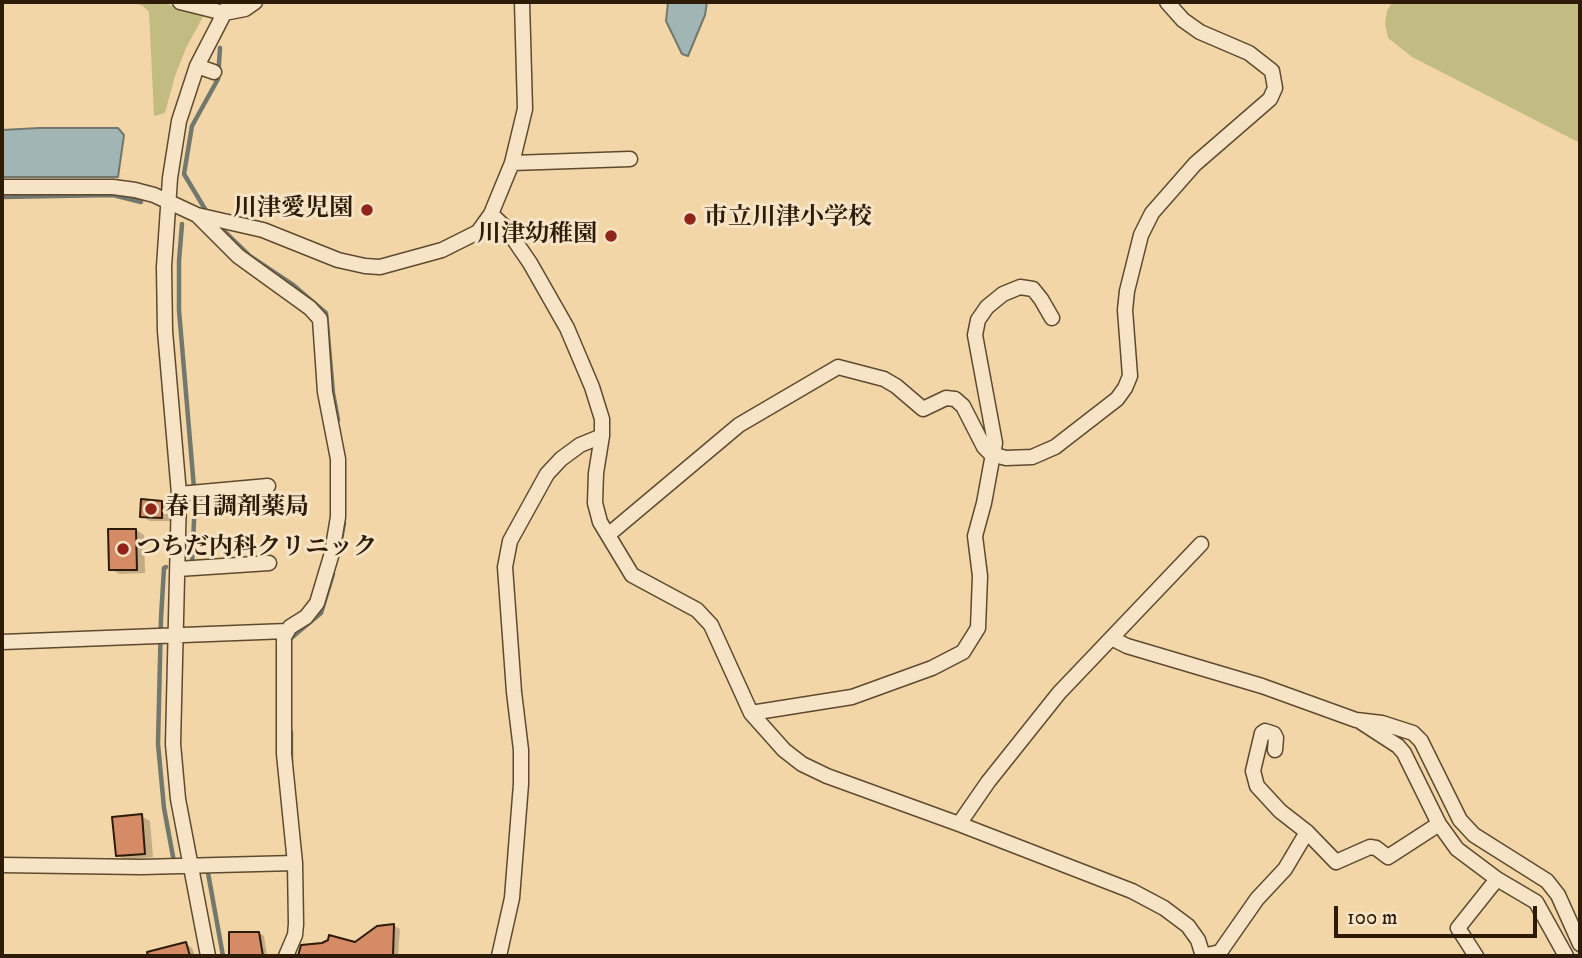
<!DOCTYPE html>
<html>
<head>
<meta charset="utf-8">
<style>
  body { margin:0 }
  #map { position:relative; width:1582px; height:958px; overflow:hidden; background:#f3d6a7; font-family:"IM FELL DW Pica",serif }
  canvas { display:block }
  .frame { position:absolute; inset:0; border:4px solid #2d1b05; pointer-events:none }
  .scale { position:absolute; left:1334px; top:906px; width:203px; height:32px; box-sizing:border-box; border:4px solid #2d1b05; border-top:0; padding-left:9px; font-size:21px; line-height:24px; white-space:nowrap; color:#2d1b05; -webkit-text-stroke:5px #f7e4c6; paint-order:stroke }
</style>
</head>
<body>
<div id="map">
<canvas width="1582" height="958"></canvas>
<div class="frame"></div>
<div class="scale">100 m</div>
</div>
<script>
const c = document.querySelector('canvas').getContext('2d');
c.lineJoin = 'round';
function paint(path, color) { c.fillStyle = color; c.fill(path, 'evenodd'); }
const shape = rows => new Path2D(rows.map(r => 'M' + r).join(''));
function trace(path, color, width, dash) { c.strokeStyle = color; c.lineWidth = width; c.lineCap = dash ? 'butt' : 'round'; c.setLineDash(dash || []); c.stroke(path); }
function label(font, color, halo, rows, align = 'center') {
  c.font = font + ' "IM FELL DW Pica","Noto Serif JP",serif'; c.lineWidth = 6; c.setLineDash([]); c.textBaseline = 'middle'; c.strokeStyle = halo; c.fillStyle = color; for (const [text, x, y, turn = 0] of rows) {
    c.save(); c.translate(x, y); c.rotate((+turn || 0) * Math.PI / 180); c.textAlign = isNaN(turn) ? turn : align; if (halo) c.strokeText(text, 0, 0); c.fillText(text, 0, 0); c.restore();
  }
}
paint(shape([
  [130,2,160,2,204,15,186,48,175,76,165,113,154,116,149,12,143,6],
  [1392,2,1580,2,1580,143,1412,57,1388,38,1385,24,1387,11]
]), '#c3bc82');
const water = shape([
  [668,2,707,2,705,15,688,56,682,54,666,21,668,2],
  [39,128,118,128,124,135,118,177,2,177,2,130,39,128]
]);
paint(water, '#a1b6b4');
trace(water, '#73786e', 2);
paint(shape([
  [162,502,170,507,170,521,150,521,141,516],
  [136,530,144,535,145,573,119,574,111,569],
  [141,816,150,821,153,857,125,860,117,855],
  [394,926,400,929,398,956,300,956,303,947,355,944],
  [259,933,264,936,267,956,231,956,231,934],
  [186,944,192,948,195,956,169,956,168,949]
]), '#0003');
trace(shape([
  [2,197,113,195,141,202],
  [208,214,184,174,192,126,218,79,220,48],
  [216,223,250,256,292,284,326,313,333,393,338,420],
  [182,224,179,261,179,310,195,500,192,564],
  [340,545,344,523],
  [166,567,164,568,161,618,158,744,164,808,174,862],
  [290,639,321,613,333,574],
  [291,732,291,762],
  [208,873,223,956]
]), '#73786e', 4.5);
const building = shape([
  [141,499,162,501,162,518,140,517,141,499],
  [108,529,136,529,137,570,109,570,108,529],
  [142,814,145,854,116,856,112,817,142,814],
  [394,924,393,956,298,956,301,945,322,943,328,940,329,935,355,942,377,926,394,924],
  [229,932,259,932,263,956,229,956,229,932],
  [186,942,190,956,148,956,147,952,186,942]
]);
paint(building, '#d58b65');
trace(building, '#2d1b05', 2);
const minor = shape([
  [180,2,224,13,245,9,255,2],
  [197,66,214,72],
  [512,163,630,159],
  [2,187,113,187,135,190,154,195,197,215,263,230,338,260,365,266,380,267,442,250,478,232,491,214,512,163,525,109,522,2],
  [491,214,506,228,530,263,567,328,592,387,602,419,602,436,596,473,595,503,600,522,632,575,697,610,711,625,751,713,784,750,802,764,827,776,959,824,1132,891,1164,908,1188,926,1198,940,1203,956],
  [197,215,238,256,310,308,320,319,325,392,338,459,338,517,332,553,317,603,306,617,290,627,284,637,284,754,295,863,296,924,295,935,286,956],
  [179,494,268,486],
  [608,535,739,425,838,367,884,379,896,386,923,409,946,398,955,399,963,406,984,447,991,454,1006,458,1032,457,1055,447,1117,399,1125,388,1130,376,1125,310,1127,291,1141,235,1152,213,1195,164,1270,99,1275,88,1272,71,1249,53,1200,32,1183,20,1167,2],
  [178,569,269,563],
  [1113,639,1127,646,1262,686,1356,720,1382,723,1413,733,1421,741,1460,820,1474,835,1547,881,1558,895,1580,944],
  [2,642,287,631],
  [751,713,852,697,932,668,963,652,978,628,980,576,975,536,984,503,995,443,975,335,978,320,987,307,1003,294,1020,287,1033,289,1041,299,1052,318],
  [1361,722,1398,746,1404,753,1439,824,1457,849,1497,879,1536,902,1566,956],
  [1275,750,1276,738,1274,734,1265,731,1262,733,1253,771,1257,786,1280,811,1307,832,1336,862,1370,847,1376,848,1388,857,1439,824],
  [959,824,988,782,1059,693,1201,544],
  [2,865,141,867,295,863],
  [208,956,178,799,173,744,179,494,165,331,164,267,170,178,179,121,197,66,230,2],
  [499,956,512,898,521,784,521,750,514,692,505,567,510,541,547,474,561,459,580,445,602,436],
  [1203,956,1220,952,1257,899,1285,869,1307,832],
  [1476,956,1458,928,1497,879]
]);
trace(minor, '#5e4a2e', 17);
trace(minor, '#f7e4c6', 14);
for (const [x, y, r, color] of [
  [367,210,7,"#8f2418"],
  [690,219,7,"#8f2418"],
  [611,236,7,"#8f2418"],
  [151,509,7,"#8f2418"],
  [123,549,7,"#8f2418"]
]) { const dot = new Path2D(); dot.arc(x, y, r, 0, 2 * Math.PI); c.fillStyle = color; c.fill(dot); trace(dot, '#f7e4c6', 2.5); }
label('bold 24px', '#2d1b05', '#f7e4c6', [
  ["川津愛児園",353,210,"right"],
  ["市立川津小学校",704,219],
  ["川津幼稚園",597,236,"right"],
  ["春日調剤薬局",165,509],
  ["つちだ内科クリニック",137,549]
], 'left');
</script>
</body>
</html>
